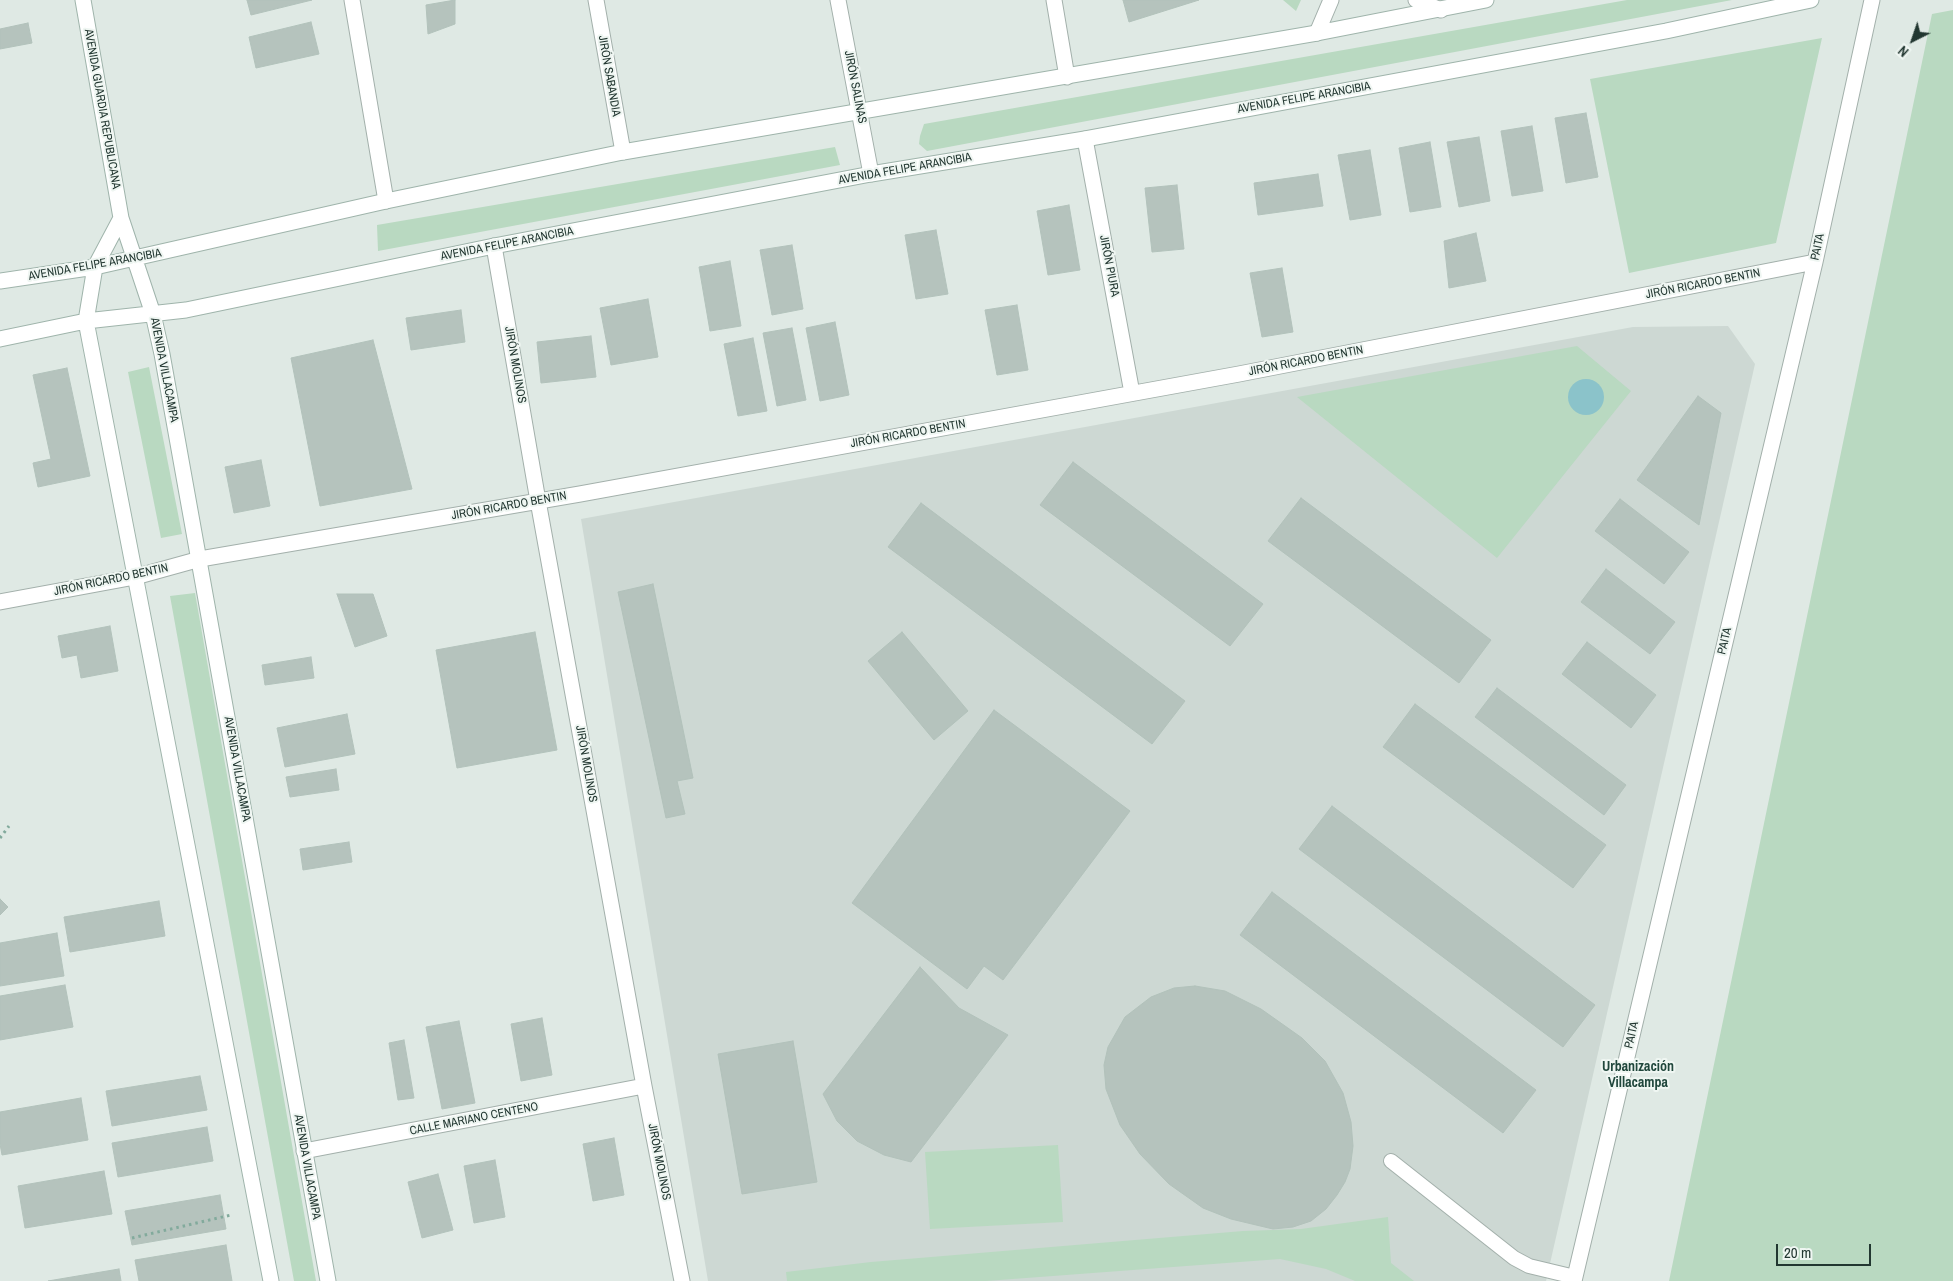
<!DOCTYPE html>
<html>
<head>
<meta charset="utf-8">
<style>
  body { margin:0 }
  #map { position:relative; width:1953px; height:1281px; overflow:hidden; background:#dfe9e4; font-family:"Archivo Narrow",sans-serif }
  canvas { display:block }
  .north { position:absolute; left:1888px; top:15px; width:50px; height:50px; -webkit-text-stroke:4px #eff6f2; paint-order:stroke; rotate:221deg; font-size:14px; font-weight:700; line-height:20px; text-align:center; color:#223731 }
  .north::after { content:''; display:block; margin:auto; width:18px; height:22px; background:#223731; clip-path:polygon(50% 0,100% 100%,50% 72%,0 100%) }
  .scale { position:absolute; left:1776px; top:1244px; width:95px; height:22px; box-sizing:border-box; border:2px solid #223731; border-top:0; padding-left:6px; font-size:15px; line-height:18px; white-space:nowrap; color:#223731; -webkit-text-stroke:4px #eff6f2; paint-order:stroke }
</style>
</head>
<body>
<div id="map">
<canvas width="1953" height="1281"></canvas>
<div class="north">N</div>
<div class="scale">20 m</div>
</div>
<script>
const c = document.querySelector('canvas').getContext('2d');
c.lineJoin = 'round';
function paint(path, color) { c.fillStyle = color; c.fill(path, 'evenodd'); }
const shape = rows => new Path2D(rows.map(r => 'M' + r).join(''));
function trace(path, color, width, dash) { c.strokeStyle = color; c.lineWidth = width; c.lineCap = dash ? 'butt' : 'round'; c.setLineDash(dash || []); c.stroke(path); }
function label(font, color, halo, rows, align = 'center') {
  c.font = font + ' "Archivo Narrow",sans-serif'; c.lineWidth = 4; c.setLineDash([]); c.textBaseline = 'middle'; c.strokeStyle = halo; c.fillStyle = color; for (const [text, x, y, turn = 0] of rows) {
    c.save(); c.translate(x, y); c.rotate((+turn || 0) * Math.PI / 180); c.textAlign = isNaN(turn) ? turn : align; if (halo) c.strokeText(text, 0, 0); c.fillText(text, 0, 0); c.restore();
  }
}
paint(shape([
  [1728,326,1755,364,1546,1281,708,1281,581,519,1633,327]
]), '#cdd8d3');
paint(shape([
  [1283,0,1301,0,1296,11],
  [1627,0,1732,0,927,151,919,144,920,136,924,124],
  [1953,10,1953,1281,1669,1281,1932,14],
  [1822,38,1776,243,1629,273,1590,79],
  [835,147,840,165,378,251,377,225],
  [1577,346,1631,391,1497,558,1297,397],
  [149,367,182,534,161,538,128,372],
  [195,593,316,1281,294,1281,170,596],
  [1058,1145,1063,1222,930,1229,925,1152],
  [1388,1217,1391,1263,1414,1281,1355,1281,1326,1269,1280,1259,986,1281,787,1281,786,1272,871,1262,1243,1231,1301,1229]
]), '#b9d9c1');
paint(shape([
  '1568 397a18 18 0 1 1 36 0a18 18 0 1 1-36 0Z'
]), '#8bc3ca');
const building = shape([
  [247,0,312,0,251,15,247,0],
  [455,0,455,24,428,34,426,5,455,0],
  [1123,0,1199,0,1129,22,1123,0],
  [311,22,319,54,256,68,249,37,311,22],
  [28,23,32,43,0,49,0,29,28,23],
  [1586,113,1598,177,1566,183,1555,118,1586,113],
  [1532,126,1543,191,1512,196,1501,131,1532,126],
  [1479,137,1490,201,1459,207,1447,142,1479,137],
  [1430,142,1441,207,1410,212,1399,148,1430,142],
  [1370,150,1381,215,1350,220,1338,155,1370,150],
  [1318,174,1323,206,1258,215,1254,183,1318,174],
  [1177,185,1184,249,1152,252,1145,188,1177,185],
  [1069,205,1080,270,1048,275,1037,211,1069,205],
  [936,230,948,294,916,299,905,235,936,230],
  [1476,233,1486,281,1449,288,1444,241,1476,233],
  [792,245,803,309,772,315,760,250,792,245],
  [730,261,741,326,710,331,699,267,730,261],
  [1282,268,1293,332,1262,337,1250,273,1282,268],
  [648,299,658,357,611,365,600,308,648,299],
  [1017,305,1028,370,997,375,985,310,1017,305],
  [461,310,465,342,411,350,406,318,461,310],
  [835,322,849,395,820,401,806,328,835,322],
  [792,328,806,400,777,406,763,333,792,328],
  [591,336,596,377,541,383,537,342,591,336],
  [753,338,767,411,738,416,724,344,753,338],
  [373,340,412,489,320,506,291,358,373,340],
  [67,368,90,476,38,487,33,463,51,459,33,375,67,368],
  [1698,396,1721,413,1699,525,1637,480,1698,396],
  [261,460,270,506,234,513,225,467,261,460],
  [1073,462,1263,604,1230,646,1040,505,1073,462],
  [1301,498,1491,640,1459,683,1268,541,1301,498],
  [1620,499,1689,552,1664,584,1595,531,1620,499],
  [921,503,1185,701,1152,744,888,547,921,503],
  [1606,569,1675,622,1650,654,1581,602,1606,569],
  [653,584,693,778,677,781,685,814,666,818,618,592,653,584],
  [337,594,373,594,387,636,355,647,337,594],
  [110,626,118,671,81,678,77,655,62,658,58,636,110,626],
  [535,632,557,750,457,768,436,650,535,632],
  [902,632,968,711,934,740,868,661,902,632],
  [1587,642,1656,695,1631,728,1562,674,1587,642],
  [311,657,314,678,265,685,262,665,311,657],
  [1497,688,1626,785,1604,815,1475,717,1497,688],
  [1415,704,1606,845,1573,888,1383,747,1415,704],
  [994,710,1130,811,1003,980,984,966,967,989,852,903,994,710],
  [347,714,355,754,285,767,277,728,347,714],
  [336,769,339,790,290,797,286,777,336,769],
  [1332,806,1595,1005,1563,1047,1299,849,1332,806],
  [349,842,352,862,303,870,300,849,349,842],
  [1272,892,1536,1090,1503,1133,1240,935,1272,892],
  [0,899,8,907,0,915,0,899],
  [159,901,165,936,70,952,64,917,159,901],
  [57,933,64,976,0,986,0,943,57,933],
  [920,967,959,1008,1008,1035,911,1162,884,1155,857,1141,837,1121,823,1094,920,967],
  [65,985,73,1027,0,1040,0,996,65,985],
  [1195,986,1225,991,1261,1009,1302,1038,1325,1061,1343,1093,1351,1122,1353,1146,1350,1169,1345,1182,1337,1195,1326,1209,1311,1221,1293,1227,1273,1229,1231,1219,1203,1208,1169,1184,1140,1154,1120,1125,1106,1089,1104,1065,1108,1047,1125,1017,1151,997,1174,988,1195,986],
  [542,1018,552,1075,521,1081,511,1024,542,1018],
  [459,1021,475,1103,442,1109,426,1027,459,1021],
  [404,1040,414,1098,398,1100,389,1043,404,1040],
  [793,1041,817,1182,742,1194,718,1054,793,1041],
  [200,1076,207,1110,112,1126,106,1091,200,1076],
  [81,1098,88,1140,2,1155,0,1144,0,1112,81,1098],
  [207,1127,213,1161,118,1177,112,1143,207,1127],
  [614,1138,624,1195,593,1201,583,1144,614,1138],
  [495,1160,505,1217,474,1223,464,1166,495,1160],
  [104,1171,112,1214,25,1228,18,1186,104,1171],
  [438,1174,453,1230,422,1238,408,1182,438,1174],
  [220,1195,226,1229,132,1245,125,1211,220,1195],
  [226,1245,232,1281,139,1281,135,1260,226,1245],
  [119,1269,121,1281,48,1281,119,1269]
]);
paint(building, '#b5c3bd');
trace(building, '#b2c2bb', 1);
const lane = shape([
  [1391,1161,1514,1258,1529,1266,1575,1277]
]);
const street = shape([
  [352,0,386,201],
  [596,0,623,152],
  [838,0,871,174],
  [1054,0,1067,77],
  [1416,0,1441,10],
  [1317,33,1331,0],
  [1085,139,1132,393],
  [494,246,538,501,644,1086,682,1281],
  [0,602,135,577,200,559,580,494,1239,374,1815,262],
  [304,1151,644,1086],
  [1574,1281,1815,262,1872,0]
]);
const secondary = shape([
  [83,0,121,218,153,314,162,354,328,1281],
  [121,218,95,267,86,321,271,1281],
  [0,281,95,267,386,201,623,152,1317,33,1486,0],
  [0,339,86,321,186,310,494,246,871,174,1085,139,1666,31,1811,0]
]);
trace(lane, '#a3b0ab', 16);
trace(street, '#a3b0ab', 17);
trace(secondary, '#9fb4ab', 17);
trace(shape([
  [0,838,9,826],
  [132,1238,231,1215]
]), '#82aa9c', 3, [2.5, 4]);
trace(lane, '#fff', 14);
trace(street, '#fff', 15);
trace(secondary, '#fff', 15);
label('12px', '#223731', '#eff6f2', [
  ["JIRÓN SABANDIA",609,76,80],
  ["JIRÓN SALINAS",855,87,79],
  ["AVENIDA FELIPE ARANCIBIA",1304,98,-10],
  ["AVENIDA GUARDIA REPUBLICANA",102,109,80],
  ["AVENIDA FELIPE ARANCIBIA",905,169,-10],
  ["AVENIDA FELIPE ARANCIBIA",507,244,-11],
  ["PAITA",1818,247,-78],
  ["AVENIDA FELIPE ARANCIBIA",95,265,-10],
  ["JIRÓN PIURA",1109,266,79],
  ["JIRÓN RICARDO BENTIN",1703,284,-11],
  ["JIRÓN RICARDO BENTIN",1306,361,-11],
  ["JIRÓN MOLINOS",515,365,80],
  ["AVENIDA VILLACAMPA",164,370,79],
  ["JIRÓN RICARDO BENTIN",908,434,-10],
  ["JIRÓN RICARDO BENTIN",509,506,-10],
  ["JIRÓN RICARDO BENTIN",111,580,-12],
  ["PAITA",1725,641,-77],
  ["JIRÓN MOLINOS",586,764,80],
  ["AVENIDA VILLACAMPA",237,769,80],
  ["PAITA",1632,1035,-77],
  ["CALLE MARIANO CENTENO",474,1119,-11],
  ["JIRÓN MOLINOS",659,1162,79],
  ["AVENIDA VILLACAMPA",307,1167,80]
]);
label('bold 14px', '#20473c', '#eff6f2', [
  ["Urbanización",1638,1067],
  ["Villacampa",1638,1083]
]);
</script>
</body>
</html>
